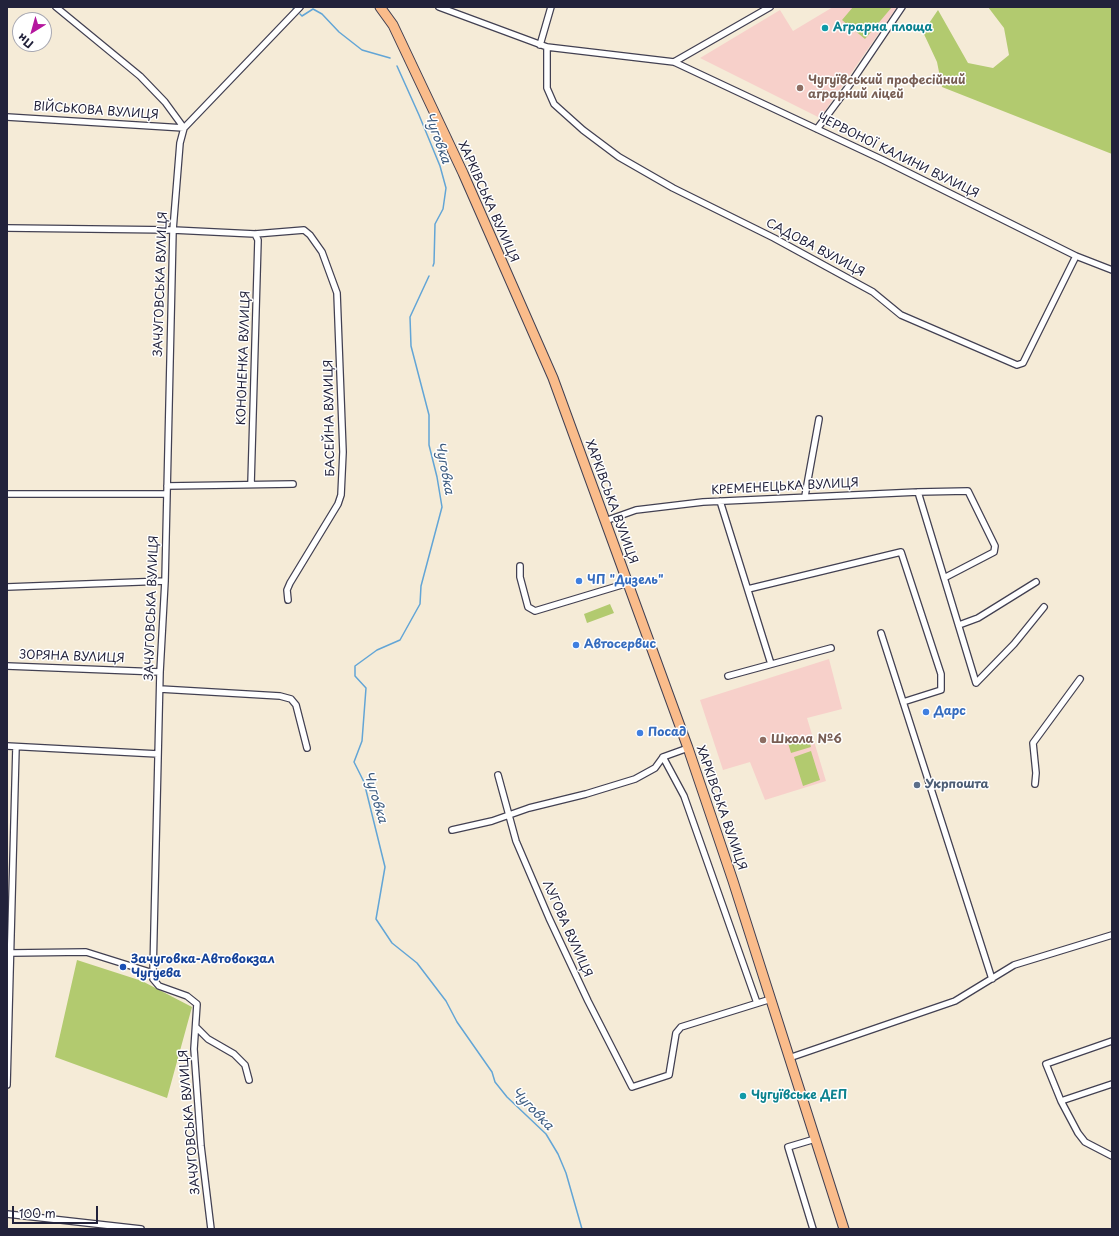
<!DOCTYPE html>
<html>
<head>
<meta charset="utf-8">
<style>
  body { margin:0 }
  #map { position:relative; width:1119px; height:1236px; overflow:hidden; background:#f5ebd7; font-family:"Playpen Sans",sans-serif }
  canvas { display:block }
  .frame { position:absolute; inset:0; border:8px solid #22223b; pointer-events:none }
  .north { position:absolute; left:12px; top:12px; width:40px; height:40px; box-sizing:border-box; background:#fff; border:1px solid #a7a7b1; border-radius:50%; rotate:217deg; font-size:11px; font-weight:700; line-height:16px; text-align:center; color:#22223b }
  .north::after { content:''; display:block; margin:auto; width:14px; height:18px; background:#b5179e; clip-path:polygon(50% 0,100% 100%,50% 72%,0 100%) }
  .scale { position:absolute; left:12px; top:1206px; width:86px; height:18px; box-sizing:border-box; border:2px solid #22223b; border-top:0; padding-left:5px; font-size:12px; line-height:14px; white-space:nowrap; color:#22223b; -webkit-text-stroke:3px #fff; paint-order:stroke }
</style>
</head>
<body>
<div id="map">
<canvas width="1119" height="1236"></canvas>
<div class="frame"></div>
<div class="north">Пн</div>
<div class="scale">100 m</div>
</div>
<script>
const c = document.querySelector('canvas').getContext('2d');
c.lineJoin = 'round';
function paint(path, color) { c.fillStyle = color; c.fill(path, 'evenodd'); }
const shape = rows => new Path2D(rows.map(r => 'M' + r).join(''));
function trace(path, color, width, dash) { c.strokeStyle = color; c.lineWidth = width; c.lineCap = dash ? 'butt' : 'round'; c.setLineDash(dash || []); c.stroke(path); }
function label(font, color, halo, rows, align = 'center') {
  c.font = font + ' "Playpen Sans",sans-serif'; c.lineWidth = 3; c.setLineDash([]); c.textBaseline = 'middle'; c.strokeStyle = halo; c.fillStyle = color; for (const [text, x, y, turn = 0] of rows) {
    c.save(); c.translate(x, y); c.rotate((+turn || 0) * Math.PI / 180); c.textAlign = isNaN(turn) ? turn : align; if (halo) c.strokeText(text, 0, 0); c.fillText(text, 0, 0); c.restore();
  }
}
paint(shape([
  [833,7,897,7,820,118,700,58,780,10,793,31],
  [829,659,842,709,807,718,826,781,765,800,750,762,723,770,700,700]
]), '#f7d0ca');
paint(shape([
  [853,7,892,7,865,39,842,20],
  [988,7,1112,7,1112,154,942,87,937,62,923,32,938,10,968,63,993,68,1009,55,1004,28],
  [610,604,614,613,587,623,584,614],
  [808,737,811,747,791,753,788,743],
  [811,751,820,780,803,786,794,757],
  [77,960,142,981,192,1007,167,1098,55,1057]
]), '#b2ca6f');
trace(shape([
  [292,7,293,8],
  [300,14,302,16,313,9,322,14,339,32,362,50,390,58],
  [397,66,419,115,440,166,446,188,443,209,435,224,434,263,433,266],
  [429,276,410,317,411,346,429,415,429,445,437,477,442,507,421,586,420,604,400,640,377,650,355,666,355,676,366,688,362,741,354,762,364,782,385,867,376,919,392,943,417,963,446,1001,457,1022,492,1072,495,1082,507,1097,546,1134,558,1154,566,1173,582,1229]
]), '#62a5d6', 1.5);
const minor = shape([
  [56,7,140,76,165,102,184,128],
  [439,7,547,47,674,62,883,160,1076,256,1112,270],
  [540,45,551,7],
  [547,47,547,88,554,104,583,130,619,157,673,188,774,238,873,292,901,315,1017,365,1023,363,1076,256],
  [674,62,770,7],
  [7,117,184,128],
  [817,129,846,90,902,7],
  [7,228,173,230,255,234,304,230,310,235,322,252,337,293,343,452,341,495,338,504,290,583,287,590,288,600],
  [251,484,258,240,255,234],
  [167,486,293,484],
  [918,492,976,683,1014,644,1044,607],
  [7,494,167,494],
  [805,496,819,419],
  [720,501,771,664],
  [605,521,636,510,703,502,918,492,968,491,995,546,994,552,944,578],
  [520,566,520,577,528,607,535,611,628,583],
  [7,587,165,581],
  [748,589,901,552,941,674,941,690,903,702],
  [959,625,978,618,1036,582],
  [881,633,992,979],
  [7,666,160,672],
  [728,676,831,648],
  [160,689,280,696,291,699,296,705,307,748],
  [7,746,158,754],
  [663,757,684,796,757,1003],
  [498,775,516,841,549,918,588,1001,632,1087,669,1075,676,1033,681,1027,771,999],
  [1035,784,1036,773,1033,743,1080,679],
  [452,830,492,821,529,808,586,794,635,779,655,768,663,757,688,748],
  [11,953,86,952,153,973],
  [196,1027,208,1039,234,1054,245,1065,249,1080],
  [1112,1041,1046,1064,1061,1101,1078,1133,1085,1142,1112,1156],
  [789,1058,955,1001,1014,965,1112,935],
  [7,1085,16,747],
  [1061,1101,1112,1084],
  [7,1214,141,1229],
  [211,1229,201,1146,194,1049,197,1004,187,996,159,986,153,979,153,973,160,672,165,581,173,230,180,143,184,128,300,7],
  [813,1229,788,1147,815,1139]
]);
const trunk = shape([
  [380,7,393,25,463,173,553,378,688,748,733,881,844,1229]
]);
trace(minor, '#424052', 8);
trace(trunk, '#424052', 11);
trace(minor, '#fff', 5.5);
trace(trunk, '#fabc8b', 9);
for (const [x, y, r, color] of [
  [825,28,4,"#0f9aa8"],
  [800,88,4,"#8d6e63"],
  [579,581,4,"#3f7fe0"],
  [576,645,4,"#3f7fe0"],
  [926,712,4,"#3f7fe0"],
  [640,733,4,"#3f7fe0"],
  [763,740,4,"#8d6e63"],
  [917,785,4,"#5c6f8a"],
  [123,967,4,"#1a4fb4"],
  [743,1096,4,"#0f9aa8"]
]) { const dot = new Path2D(); dot.arc(x, y, r, 0, 2 * Math.PI); c.fillStyle = color; c.fill(dot); trace(dot, '#fff', 1.5); }
label('bold 12px', '#0d838f', '#fff', [
  ["Аграрна площа",833,28],
  ["Чугуївське ДЕП",751,1096]
], 'left');
label('bold 12px', '#785e54', '#fff', [
  ["Чугуївський професійний",808,81],
  ["аграрний ліцей",808,95],
  ["Школа №6",771,740]
], 'left');
label('12px', '#22223b', '#fff', [
  ["ВІЙСЬКОВА ВУЛИЦЯ",96,111,4],
  ["ЧЕРВОНОЇ КАЛИНИ ВУЛИЦЯ",898,156,26],
  ["ХАРКІВСЬКА ВУЛИЦЯ",488,202,66],
  ["САДОВА ВУЛИЦЯ",815,248,28],
  ["ЗАЧУГОВСЬКА ВУЛИЦЯ",161,284,-88],
  ["КОНОНЕНКА ВУЛИЦЯ",244,358,-88],
  ["БАСЕЙНА ВУЛИЦЯ",330,418,-91],
  ["КРЕМЕНЕЦЬКА ВУЛИЦЯ",785,487,-3],
  ["ХАРКІВСЬКА ВУЛИЦЯ",611,502,70],
  ["ЗАЧУГОВСЬКА ВУЛИЦЯ",152,608,-88],
  ["ЗОРЯНА ВУЛИЦЯ",72,657,2],
  ["ХАРКІВСЬКА ВУЛИЦЯ",721,808,71],
  ["ЛУГОВА ВУЛИЦЯ",567,929,66],
  ["ЗАЧУГОВСЬКА ВУЛИЦЯ",190,1122,-95]
]);
label('bold 12px', '#366cbe', '#fff', [
  ["ЧП \"Дизель\"",587,581],
  ["Автосервис",584,645],
  ["Дарс",934,712],
  ["Посад",648,733]
], 'left');
label('bold 12px', '#4e5e75', '#fff', [
  ["Укрпошта",925,785]
], 'left');
label('bold 12px', '#164399', '#fff', [
  ["Зачуговка-Автовокзал",131,960],
  ["Чугуева",131,974]
], 'left');
label('italic 13px', '#3f5d81', '#fff', [
  ["Чуговка",437,138,70],
  ["Чуговка",444,468,79],
  ["Чуговка",375,797,73],
  ["Чуговка",532,1109,46]
]);
</script>
</body>
</html>
